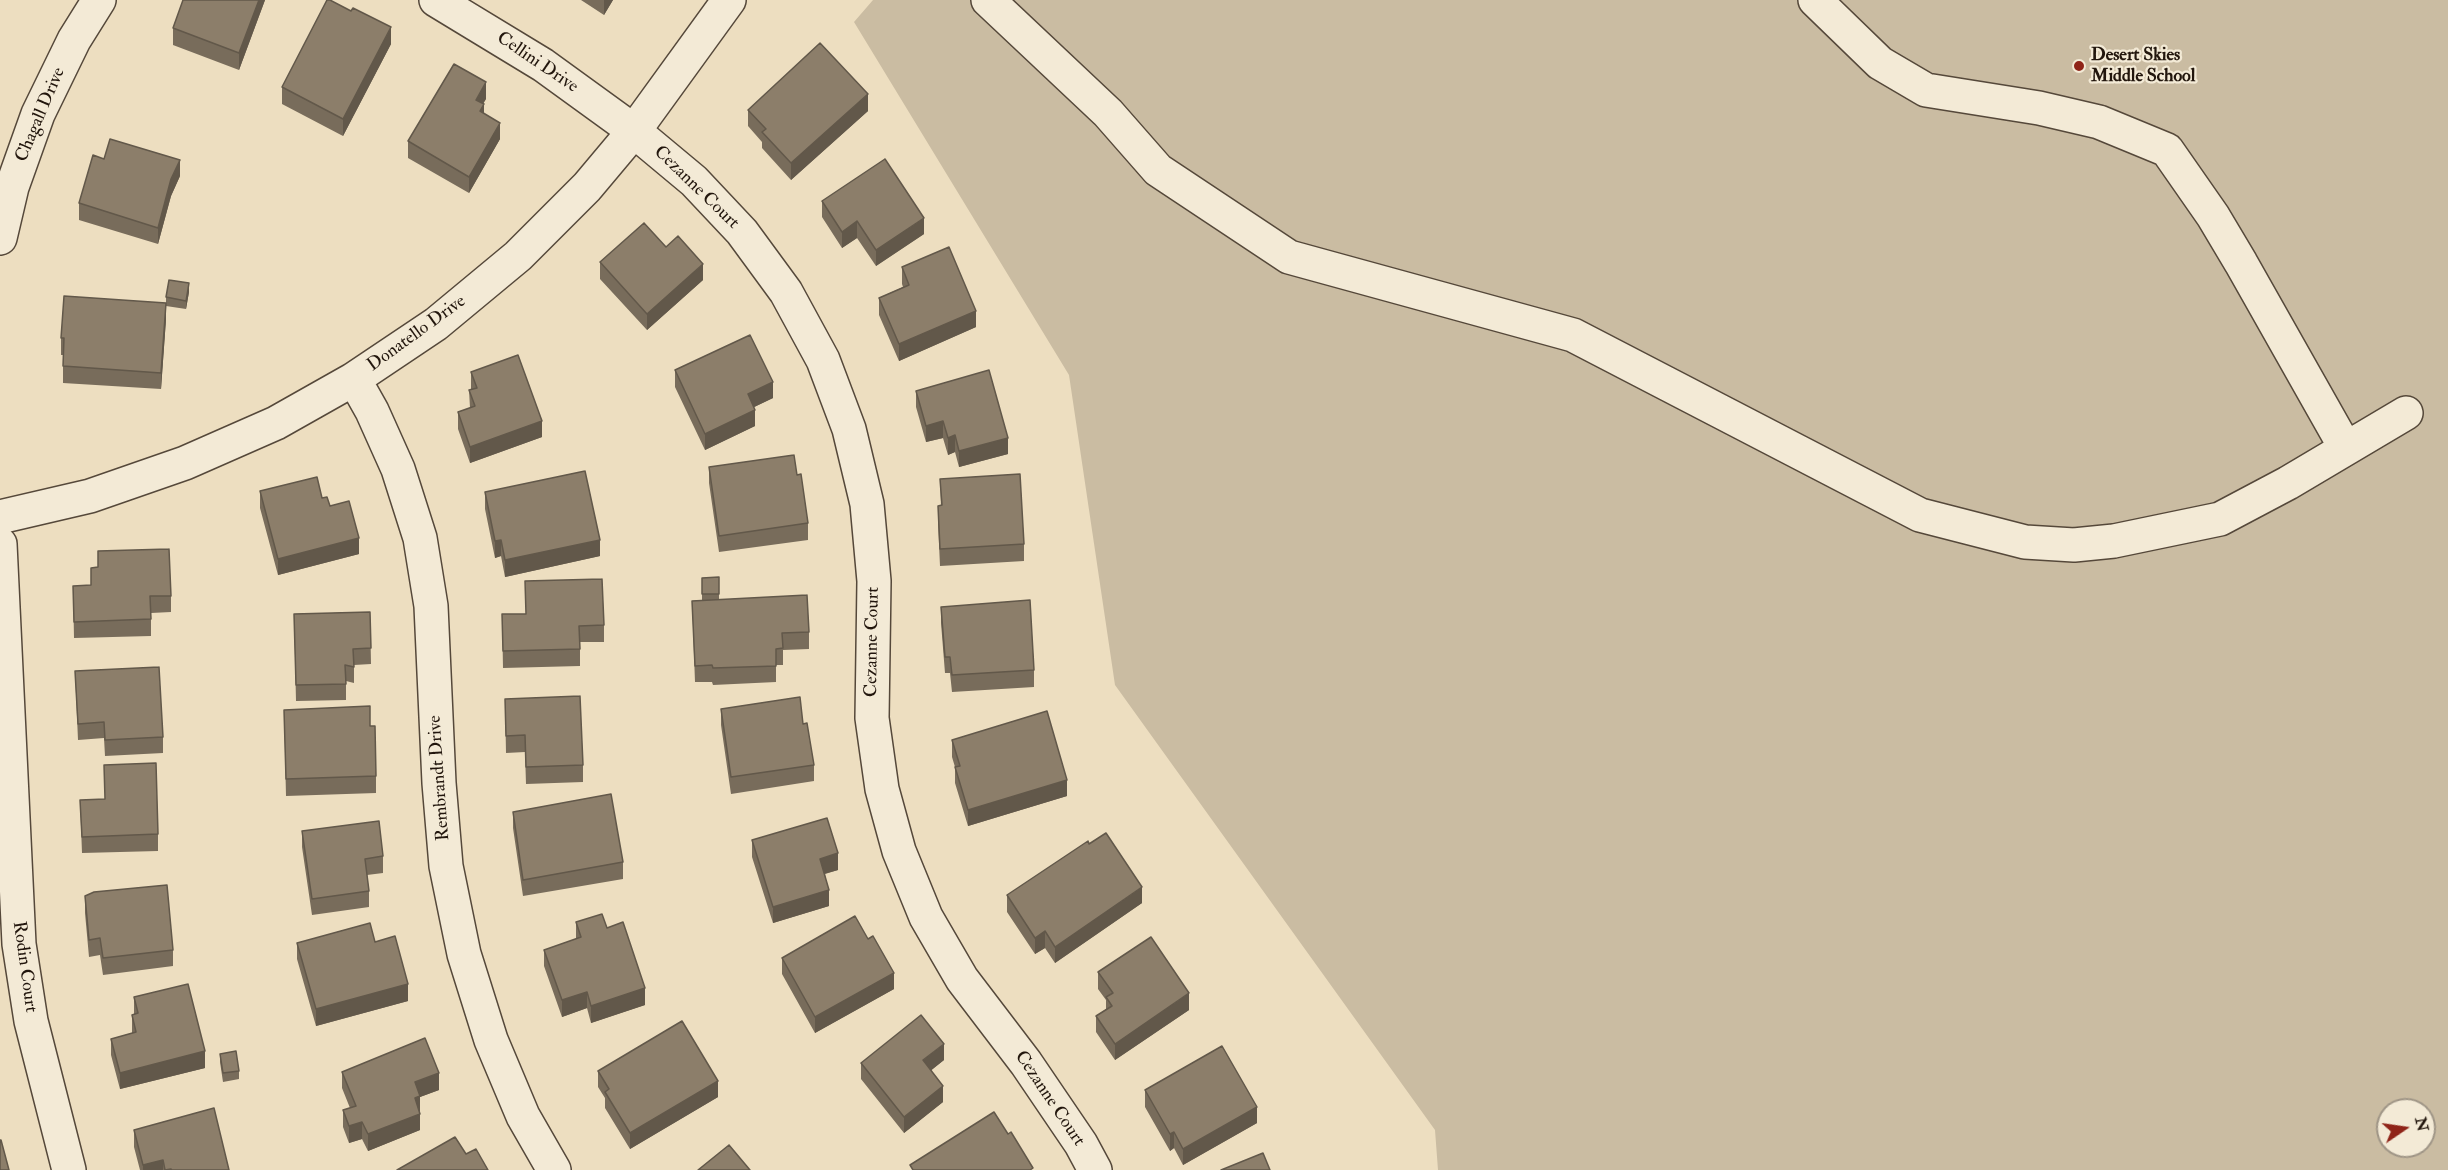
<!DOCTYPE html>
<html>
<head>
<meta charset="utf-8">
<style>
  body { margin:0 }
  #map { position:relative; width:2448px; height:1170px; overflow:hidden; background:#eddec0; font-family:"IM FELL Double Pica",serif }
  canvas { display:block }
  .north { position:absolute; left:2376px; top:1098px; width:60px; height:60px; box-sizing:border-box; background:#f3ead6; border:2px solid #9f9586; border-radius:50%; rotate:77deg; font-size:16px; font-weight:700; line-height:24px; text-align:center; color:#22160d }
  .north::after { content:''; display:block; margin:auto; width:21px; height:27px; background:#8f2418; clip-path:polygon(50% 0,100% 100%,50% 72%,0 100%) }
</style>
</head>
<body>
<div id="map">
<canvas width="2448" height="1170"></canvas>
<div class="north">N</div>
</div>
<script>
const c = document.querySelector('canvas').getContext('2d');
c.lineJoin = 'round';
function paint(path, color) { c.fillStyle = color; c.fill(path, 'evenodd'); }
const shape = rows => new Path2D(rows.map(r => 'M' + r).join(''));
function trace(path, color, width, dash) { c.strokeStyle = color; c.lineWidth = width; c.lineCap = dash ? 'butt' : 'round'; c.setLineDash(dash || []); c.stroke(path); }
function label(font, color, halo, rows, align = 'center') {
  c.font = font + ' "IM FELL Double Pica",serif'; c.lineWidth = 4.5; c.setLineDash([]); c.textBaseline = 'middle'; c.strokeStyle = halo; c.fillStyle = color; for (const [text, x, y, turn = 0] of rows) {
    c.save(); c.translate(x, y); c.rotate((+turn || 0) * Math.PI / 180); c.textAlign = isNaN(turn) ? turn : align; if (halo) c.strokeText(text, 0, 0); c.fillText(text, 0, 0); c.restore();
  }
}
paint(shape([
  [873,0,2448,0,2448,1170,1438,1170,1435,1130,1115,685,1069,375,854,22],
  [2388,1110,2424,1110,2424,1146,2388,1146]
]), '#cabca2');
const minor = shape([
  [436,0,543,65,634,131,694,181,742,232,786,292,823,360,849,429,867,504,874,581,872,718,882,789,899,851,926,917,962,979,1026,1063,1081,1144,1095,1170],
  [988,0,1108,113,1158,170,1289,257,1573,335,1920,515,2025,542,2074,545,2114,541,2220,519,2288,483,2406,413],
  [1815,0,1880,63,1926,90,2039,108,2099,122,2167,150,2213,216,2241,263,2345,447],
  [0,238,12,187,38,114,74,40,99,0],
  [354,379,372,411,398,469,420,538,431,606,439,783,446,866,464,954,491,1040,523,1116,554,1170],
  [0,517,90,496,185,463,276,423,354,379,436,324,518,256,587,187,634,131,729,0],
  [0,544,19,944,31,1021,69,1170]
]);
trace(minor, '#55483a', 36);
trace(minor, '#f3ead6', 33);
paint(shape([
  [183,0,265,0,239,70,173,45,173,28],
  [581,0,613,0,604,15],
  [351,11,391,44,343,136,282,104,282,87],
  [486,99,483,103,484,113,500,139,469,193,408,158,408,141],
  [748,110,868,111,791,180,762,148,762,142,748,126],
  [180,176,171,196,158,244,79,220,79,203],
  [822,201,924,234,876,266,857,238,842,248,822,217],
  [666,247,703,280,647,330,600,279,600,262],
  [902,267,976,327,899,361,879,315,879,298,903,287,902,284],
  [189,292,186,309,166,306,166,319,161,389,63,383,63,355,61,355,61,338,166,303,166,297],
  [675,370,773,398,754,407,755,426,705,450,675,387],
  [471,372,542,437,470,463,458,429,458,412,470,408,469,390,471,390],
  [916,391,1008,454,959,467,955,452,948,455,943,438,926,442,916,407],
  [709,467,808,523,808,540,719,552,709,483],
  [940,479,1024,544,1024,561,940,566,938,522,938,506,941,506],
  [260,491,322,498,330,506,359,554,278,575,260,508],
  [485,492,600,556,505,577,501,556,495,558,485,509],
  [719,577,719,600,809,632,809,649,783,650,783,665,776,665,776,682,713,685,712,682,695,682,692,601,702,600,702,578],
  [73,586,171,596,171,612,151,613,151,636,74,638],
  [941,607,1034,670,1034,687,952,692,950,673,945,673,941,623],
  [370,612,371,664,354,665,354,683,346,681,346,700,296,701,294,614],
  [502,614,604,625,604,642,580,642,580,666,503,668],
  [75,671,163,737,163,753,105,756,104,738,78,740],
  [505,699,583,765,583,782,526,784,525,752,506,753],
  [721,709,803,724,814,765,814,781,731,794,721,725],
  [284,710,370,726,376,776,376,793,286,796],
  [952,740,1067,796,968,826,955,783,955,767,952,757],
  [80,800,158,834,158,851,82,853],
  [513,812,623,862,623,879,523,896,513,828],
  [302,831,383,856,383,873,367,875,369,891,369,907,312,915,302,847],
  [752,840,838,870,825,874,829,906,773,923,752,857],
  [1007,895,1142,903,1055,963,1045,948,1035,954,1007,912],
  [85,896,173,950,173,966,103,975,100,955,89,957,85,913],
  [576,922,607,928,645,1005,591,1023,587,1008,562,1017,544,966,544,950,576,939],
  [868,939,894,989,815,1033,782,974,782,958],
  [375,942,408,1001,316,1026,297,959,297,943],
  [1098,972,1189,1010,1115,1060,1096,1032,1096,1016,1106,1009,1106,1000,1098,989],
  [134,997,205,1068,120,1089,111,1055,111,1039,132,1033,132,1015,134,1014],
  [220,1054,239,1071,239,1079,223,1082,220,1062],
  [944,1060,931,1070,943,1102,904,1133,861,1079,861,1063],
  [598,1071,718,1097,630,1149,605,1108,605,1098,598,1087],
  [342,1072,439,1090,420,1097,420,1130,368,1151,362,1139,349,1143,343,1127,343,1110,350,1108,342,1088],
  [1145,1090,1257,1123,1183,1165,1174,1148,1170,1151,1145,1107],
  [134,1130,229,1170,140,1170,134,1147]
]), '#786c5b');
paint(shape([
  [259,0,265,0,239,70,239,53],
  [604,0,613,0,604,15],
  [391,27,391,44,343,136,343,119],
  [486,82,486,99,476,116,476,100],
  [868,94,868,111,791,180,791,163],
  [484,104,484,120,480,111],
  [500,123,500,139,469,193,469,177],
  [180,160,180,176,171,196,158,244,158,228,171,179],
  [924,218,924,234,876,266,876,250],
  [857,221,857,238,842,248,842,232],
  [703,264,703,280,647,330,647,314],
  [189,283,189,292,186,309,186,301],
  [166,303,166,319,161,389,161,373],
  [976,311,976,327,899,361,899,344],
  [773,382,773,398,748,410,748,394],
  [755,410,755,426,705,450,705,434],
  [542,421,542,437,470,463,470,447],
  [943,421,943,438,926,442,926,426],
  [955,435,955,452,948,455,948,438],
  [1008,438,1008,454,959,467,959,451],
  [359,538,359,554,278,575,278,559],
  [501,540,501,556,495,558,495,541],
  [600,540,600,556,505,577,505,560],
  [1067,780,1067,796,968,826,968,810],
  [838,853,838,870,820,875,820,859],
  [1142,887,1142,903,1055,963,1055,947],
  [829,890,829,906,773,923,773,907],
  [1045,931,1045,948,1035,954,1035,938],
  [894,973,894,989,815,1033,815,1017],
  [408,984,408,1001,316,1026,316,1009],
  [645,988,645,1005,591,1023,591,1006],
  [587,992,587,1008,562,1017,562,1000],
  [1189,993,1189,1010,1115,1060,1115,1044],
  [944,1044,944,1060,923,1077,923,1060],
  [205,1051,205,1068,120,1089,120,1073],
  [439,1073,439,1090,420,1097,420,1112,415,1114,415,1082],
  [718,1081,718,1097,630,1149,630,1133],
  [943,1086,943,1102,904,1133,904,1117],
  [1257,1107,1257,1123,1183,1165,1183,1149],
  [420,1114,420,1130,368,1151,368,1134],
  [362,1122,362,1139,349,1143,349,1126],
  [1174,1132,1174,1148,1170,1151,1170,1134],
  [163,1160,163,1170,143,1170,143,1165]
]), '#62584a');
const building = shape([
  [183,0,259,0,239,53,173,28,183,0],
  [327,0,330,0,351,11,353,8,391,27,343,119,282,87,327,0],
  [820,43,868,94,791,163,762,132,766,129,748,110,820,43],
  [454,64,486,82,476,100,484,104,480,111,500,123,469,177,408,141,454,64],
  [110,139,180,160,171,179,158,228,79,203,93,155,104,159,110,139],
  [885,159,924,218,876,250,857,221,842,232,822,201,885,159],
  [644,223,666,247,678,236,703,264,647,314,600,262,644,223],
  [949,247,976,311,899,344,879,298,909,285,902,267,949,247],
  [169,280,189,283,186,301,166,297,169,280],
  [64,296,166,303,161,373,63,366,64,338,61,338,64,296],
  [750,335,773,382,748,394,755,410,705,434,675,370,750,335],
  [518,355,542,421,470,447,458,412,475,406,469,390,477,388,471,372,518,355],
  [989,370,1008,438,959,451,955,435,948,438,943,421,926,426,916,391,989,370],
  [794,455,797,475,801,474,808,523,719,536,709,467,794,455],
  [585,471,600,540,505,560,501,540,495,541,485,492,585,471],
  [1020,474,1024,544,940,549,938,506,942,505,940,479,1020,474],
  [317,477,322,498,327,497,330,506,349,501,359,538,278,559,260,491,317,477],
  [169,549,171,596,150,596,151,619,74,622,73,586,91,585,91,568,98,567,98,551,169,549],
  [719,577,719,594,702,594,702,578,719,577],
  [602,579,604,625,579,626,580,649,503,651,502,614,526,614,525,581,602,579],
  [807,595,809,632,782,633,783,648,776,649,776,666,713,668,712,665,695,666,692,601,807,595],
  [1030,600,1034,670,952,675,950,657,945,657,941,607,1030,600],
  [370,612,371,648,353,649,354,667,345,665,346,684,296,685,294,614,370,612],
  [159,667,163,737,105,740,104,722,78,724,75,671,159,667],
  [580,696,583,765,526,767,525,735,506,736,505,699,580,696],
  [800,697,803,724,807,723,814,765,731,777,721,709,800,697],
  [370,706,370,726,375,726,376,776,286,779,284,710,370,706],
  [1047,711,1067,780,968,810,955,767,960,766,952,740,1047,711],
  [156,763,158,834,82,837,80,800,105,799,104,765,156,763],
  [611,794,623,862,523,880,513,812,611,794],
  [827,818,838,853,820,859,829,890,773,907,752,840,827,818],
  [379,821,383,856,365,859,369,891,312,899,302,831,379,821],
  [1106,833,1142,887,1055,947,1045,931,1035,938,1007,895,1088,841,1089,844,1106,833],
  [167,885,173,950,103,958,100,938,89,940,85,896,94,892,167,885],
  [602,914,607,928,623,922,645,988,591,1006,587,992,562,1000,544,950,581,937,576,922,602,914],
  [855,916,868,939,873,936,894,973,815,1017,782,958,855,916],
  [370,923,375,942,395,936,408,984,316,1009,297,943,370,923],
  [1151,937,1189,993,1115,1044,1096,1016,1112,1006,1106,997,1113,993,1098,972,1151,937],
  [188,984,205,1051,120,1073,111,1039,136,1032,132,1015,138,1013,134,997,188,984],
  [921,1015,944,1044,923,1060,943,1086,904,1117,861,1063,921,1015],
  [682,1021,718,1081,630,1133,605,1092,609,1089,598,1071,682,1021],
  [425,1038,439,1073,415,1082,420,1096,415,1098,420,1114,368,1134,362,1122,349,1126,343,1110,356,1106,342,1072,425,1038],
  [1222,1046,1257,1107,1183,1149,1174,1132,1170,1134,1145,1090,1222,1046],
  [236,1051,239,1071,223,1073,220,1054,236,1051],
  [214,1108,229,1170,172,1170,171,1169,165,1170,163,1160,143,1165,134,1130,214,1108],
  [994,1112,1008,1134,1011,1132,1033,1168,1030,1170,913,1170,910,1165,994,1112],
  [455,1137,466,1154,476,1149,488,1170,397,1170,455,1137],
  [0,1140,1,1140,9,1170,0,1170,0,1140],
  [729,1145,750,1170,698,1170,729,1145],
  [1263,1153,1270,1170,1221,1170,1263,1153]
]);
paint(building, '#8c7e6a');
trace(building, '#62584a', 1.5);
for (const [x, y, r, color] of [
  [2079,66,6,"#8f2418"]
]) { const dot = new Path2D(); dot.arc(x, y, r, 0, 2 * Math.PI); c.fillStyle = color; c.fill(dot); trace(dot, '#f3ead6', 2); }
label('bold 18px', '#22160d', '#f3ead6', [
  ["Desert Skies",2091,56],
  ["Middle School",2091,77]
], 'left');
label('18px', '#22160d', '#f3ead6', [
  ["Cellini Drive",537,63,34],
  ["Chagall Drive",41,115,-67],
  ["Cezanne Court",696,188,44],
  ["Donatello Drive",417,334,-36],
  ["Cezanne Court",873,642,-89],
  ["Rembrandt Drive",440,778,-94],
  ["Rodin Court",24,967,82],
  ["Cezanne Court",1049,1099,56]
]);
</script>
</body>
</html>
